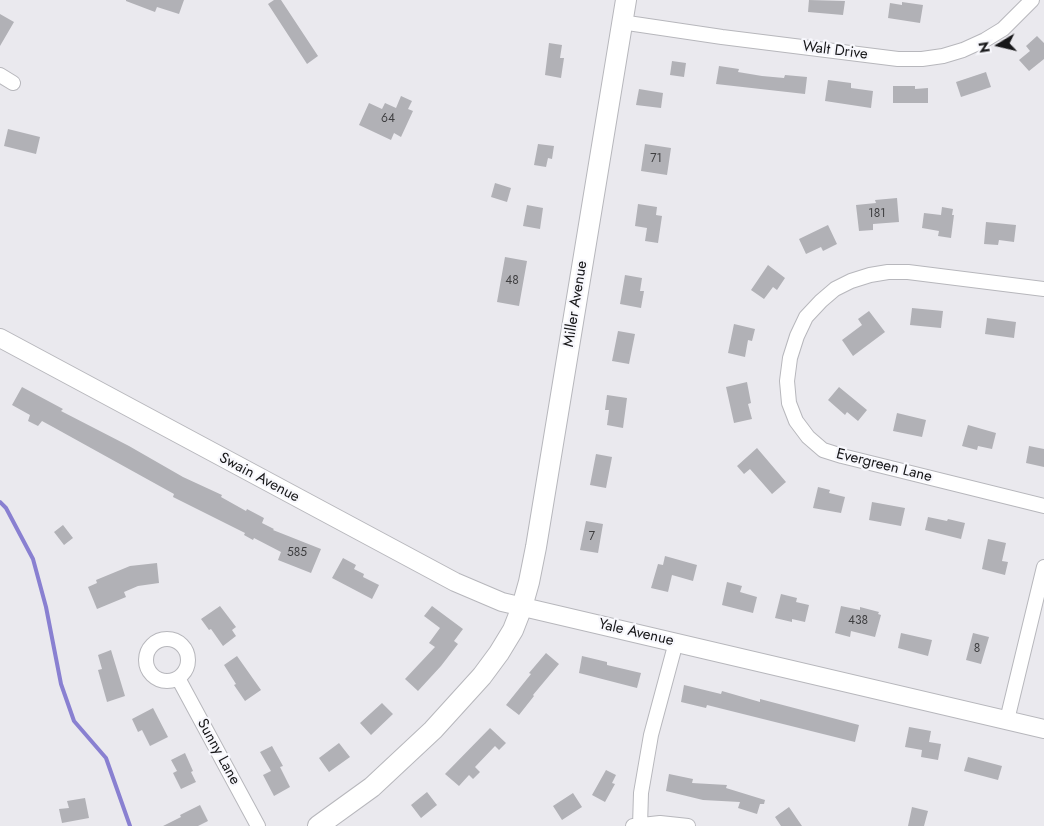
<!DOCTYPE html>
<html>
<head>
<meta charset="utf-8">
<style>
  body { margin:0 }
  #map { position:relative; width:1044px; height:826px; overflow:hidden; background:#eae9ee; font-family:Jost,sans-serif }
  canvas { display:block }
  .north { position:absolute; left:974px; top:20px; width:50px; height:50px; -webkit-text-stroke:4px #f7f7fc; paint-order:stroke; rotate:261deg; font-size:14px; font-weight:700; line-height:20px; text-align:center; color:#171719 }
  .north::after { content:''; display:block; margin:auto; width:18px; height:22px; background:#171719; clip-path:polygon(50% 0,100% 100%,50% 72%,0 100%) }
</style>
</head>
<body>
<div id="map">
<canvas width="1044" height="826"></canvas>
<div class="north">N</div>
</div>
<script>
const c = document.querySelector('canvas').getContext('2d');
c.lineJoin = 'round';
const shape = rows => new Path2D(rows.map(r => 'M' + r).join(''));
function trace(path, color, width, dash) { c.strokeStyle = color; c.lineWidth = width; c.lineCap = dash ? 'butt' : 'round'; c.setLineDash(dash || []); c.stroke(path); }
function paint(path, color) { c.fillStyle = color; c.fill(path, 'evenodd'); }
function label(font, color, halo, rows, align = 'center') {
  c.font = font + ' Jost,sans-serif'; c.lineWidth = 4.5; c.setLineDash([]); c.textBaseline = 'middle'; c.strokeStyle = halo; c.fillStyle = color; for (const [text, x, y, turn = 0] of rows) {
    c.save(); c.translate(x, y); c.rotate((+turn || 0) * Math.PI / 180); c.textAlign = isNaN(turn) ? turn : align; if (halo) c.strokeText(text, 0, 0); c.fillText(text, 0, 0); c.restore();
  }
}
trace(shape([
  [0,502,6,508,33,559,46,607,61,684,74,721,106,758,130,826]
]), '#8980d1', 4);
paint(shape([
  [126,0,184,0,179,14,157,7,155,12,126,1],
  [274,0,281,0,318,56,307,64,268,4],
  [809,0,845,1,843,15,808,12],
  [902,2,923,5,920,23,888,18,890,3,902,5],
  [0,14,14,22,0,46],
  [1037,36,1044,43,1044,59,1029,71,1019,60,1030,51,1026,46],
  [549,43,562,45,560,58,564,58,561,78,545,75],
  [672,61,686,63,684,77,670,75],
  [719,66,739,69,738,72,762,76,784,78,785,75,807,77,805,94,716,84],
  [986,72,991,87,961,97,956,82],
  [828,80,851,83,851,88,873,91,871,108,825,101],
  [893,86,915,86,915,89,928,88,928,103,893,103],
  [639,89,663,93,661,108,636,105],
  [401,96,412,101,408,109,413,111,401,137,394,133,391,140,359,125,369,103,382,109,385,103,396,108],
  [8,129,40,137,36,154,4,146],
  [538,144,554,146,552,159,548,158,546,167,534,165],
  [645,144,671,148,667,175,641,171],
  [495,183,511,188,507,202,491,197],
  [897,198,899,222,873,224,873,230,859,231,856,205,876,203,875,200],
  [638,204,657,207,656,215,662,216,658,243,645,241,647,228,635,226],
  [527,205,543,208,540,229,523,226],
  [942,207,953,209,952,215,954,215,951,238,938,236,939,231,922,228,924,213,941,215],
  [986,222,1016,225,1014,242,999,240,998,245,984,244],
  [828,225,837,244,823,251,821,247,806,254,799,239],
  [505,257,527,261,519,306,497,302],
  [768,265,785,278,777,290,773,287,764,299,751,290],
  [625,275,642,278,640,291,644,291,641,308,620,304],
  [912,308,943,311,941,328,910,325],
  [869,311,885,332,853,356,842,340,862,325,858,319],
  [987,318,1016,322,1014,338,985,334],
  [734,324,755,329,752,341,748,340,745,357,728,353],
  [618,331,635,334,629,364,612,361],
  [747,382,751,403,748,404,752,419,734,423,726,387],
  [22,387,63,409,61,411,129,446,183,477,222,495,221,497,246,511,247,509,264,518,262,523,274,529,273,530,321,549,311,573,278,560,281,552,254,538,253,540,244,535,245,533,173,497,174,494,53,427,42,421,38,426,28,421,30,415,12,405],
  [839,387,867,410,858,421,847,412,845,415,828,400],
  [607,395,627,398,623,428,607,425,609,410,605,410],
  [897,413,926,420,922,437,893,431],
  [968,425,996,433,992,449,978,446,977,450,962,446],
  [1029,446,1044,449,1044,467,1026,463],
  [757,448,786,482,772,494,750,469,744,474,737,466],
  [596,454,612,457,606,488,590,485],
  [818,487,830,490,829,493,845,497,841,513,813,508],
  [872,502,905,508,901,526,869,520],
  [928,517,947,521,948,519,965,523,961,539,925,530],
  [586,521,603,524,598,553,580,550],
  [63,525,73,538,64,545,54,532],
  [988,539,1006,543,1002,561,1008,562,1005,575,982,569],
  [665,556,697,565,693,581,672,575,668,592,651,588,658,564,663,565],
  [343,558,356,565,354,569,364,574,363,577,379,585,372,599,332,578],
  [157,563,159,583,138,586,124,592,126,597,97,609,88,587,97,583,96,580,130,566],
  [727,582,742,586,740,592,757,597,753,613,722,605],
  [781,594,797,598,796,602,809,605,805,622,792,619,792,622,775,618],
  [220,606,236,627,232,630,236,636,223,646,211,629,209,630,201,619],
  [432,606,463,629,454,641,458,644,441,666,418,691,405,679,435,647,429,643,440,628,424,616],
  [841,606,860,610,860,607,879,612,878,614,881,615,875,637,851,631,850,637,835,633],
  [901,633,932,640,928,656,898,648],
  [973,633,989,637,981,664,966,660],
  [111,650,125,696,107,702,98,670,102,669,98,655],
  [546,653,559,664,533,695,534,696,519,715,506,705,531,674,529,673],
  [237,656,261,690,245,701,234,685,236,684,224,665],
  [582,656,607,662,607,665,641,673,637,688,579,673],
  [684,685,721,694,722,691,760,702,760,699,859,725,855,742,707,705,706,708,681,702],
  [382,703,393,714,371,735,360,723],
  [153,708,168,737,150,746,142,730,138,732,132,719],
  [909,727,931,731,929,742,941,744,938,760,921,757,922,750,905,747],
  [490,728,506,743,499,750,495,746,475,767,480,772,473,779,469,775,459,786,445,774],
  [339,743,350,757,329,772,319,758],
  [272,746,283,766,280,767,290,787,274,796,263,775,271,771,260,752],
  [185,753,193,771,191,772,196,782,181,789,173,773,177,771,171,760],
  [968,757,1002,766,998,780,964,771],
  [606,770,616,775,612,783,615,784,605,802,592,795],
  [669,774,693,779,692,783,727,785,726,788,765,800,764,804,760,804,757,814,738,808,740,802,703,800,666,791],
  [427,792,437,805,421,818,411,805],
  [573,793,582,807,562,820,553,806],
  [85,798,89,818,62,823,59,809,69,808,67,801],
  [200,805,208,821,198,826,163,826,181,817,180,815],
  [789,807,802,826,781,826,775,817],
  [912,807,928,811,924,826,908,826]
]), '#b1b1b6');
const minor = shape([
  [621,22,722,37,898,59,922,59,943,56,963,50,985,40,1003,29,1032,0],
  [0,75,13,83],
  [1044,289,908,272,888,272,870,275,851,281,835,289,821,301,806,317,797,336,790,358,787,381,789,403,796,421,808,437,823,450,842,456,1044,506],
  '146 660a21 21 0 1 1 42 0a21 21 0 1 1-42 0Z',
  [178,678,258,826],
  [1007,720,1044,567],
  [633,826,660,823,688,826],
  [640,826,641,793,651,735,676,642]
]);
const tertiary = shape([
  [0,338,455,582,502,602,1044,729]
]);
const secondary = shape([
  [318,826,372,787,433,730,482,676,499,653,513,630,522,607,529,582,536,547,626,0]
]);
trace(minor, '#b7b7bc', 16);
trace(tertiary, '#b7b7bc', 20);
trace(secondary, '#b7b7bc', 22);
trace(minor, '#fff', 14);
trace(tertiary, '#fff', 18);
trace(secondary, '#fff', 20);
label('12px', '#3e3e40', null, [
  ["64",388,119],
  ["71",656,159],
  ["181",877,214],
  ["48",512,281],
  ["7",592,537],
  ["585",297,553],
  ["438",858,621],
  ["8",977,649]
]);
label('15px', '#171719', '#f7f7fc', [
  ["Walt Drive",835,51,7],
  ["Miller Avenue",576,304,-81],
  ["Evergreen Lane",884,466,14],
  ["Swain Avenue",259,478,28],
  ["Yale Avenue",636,633,13],
  ["Sunny Lane",218,752,61]
]);
</script>
</body>
</html>
